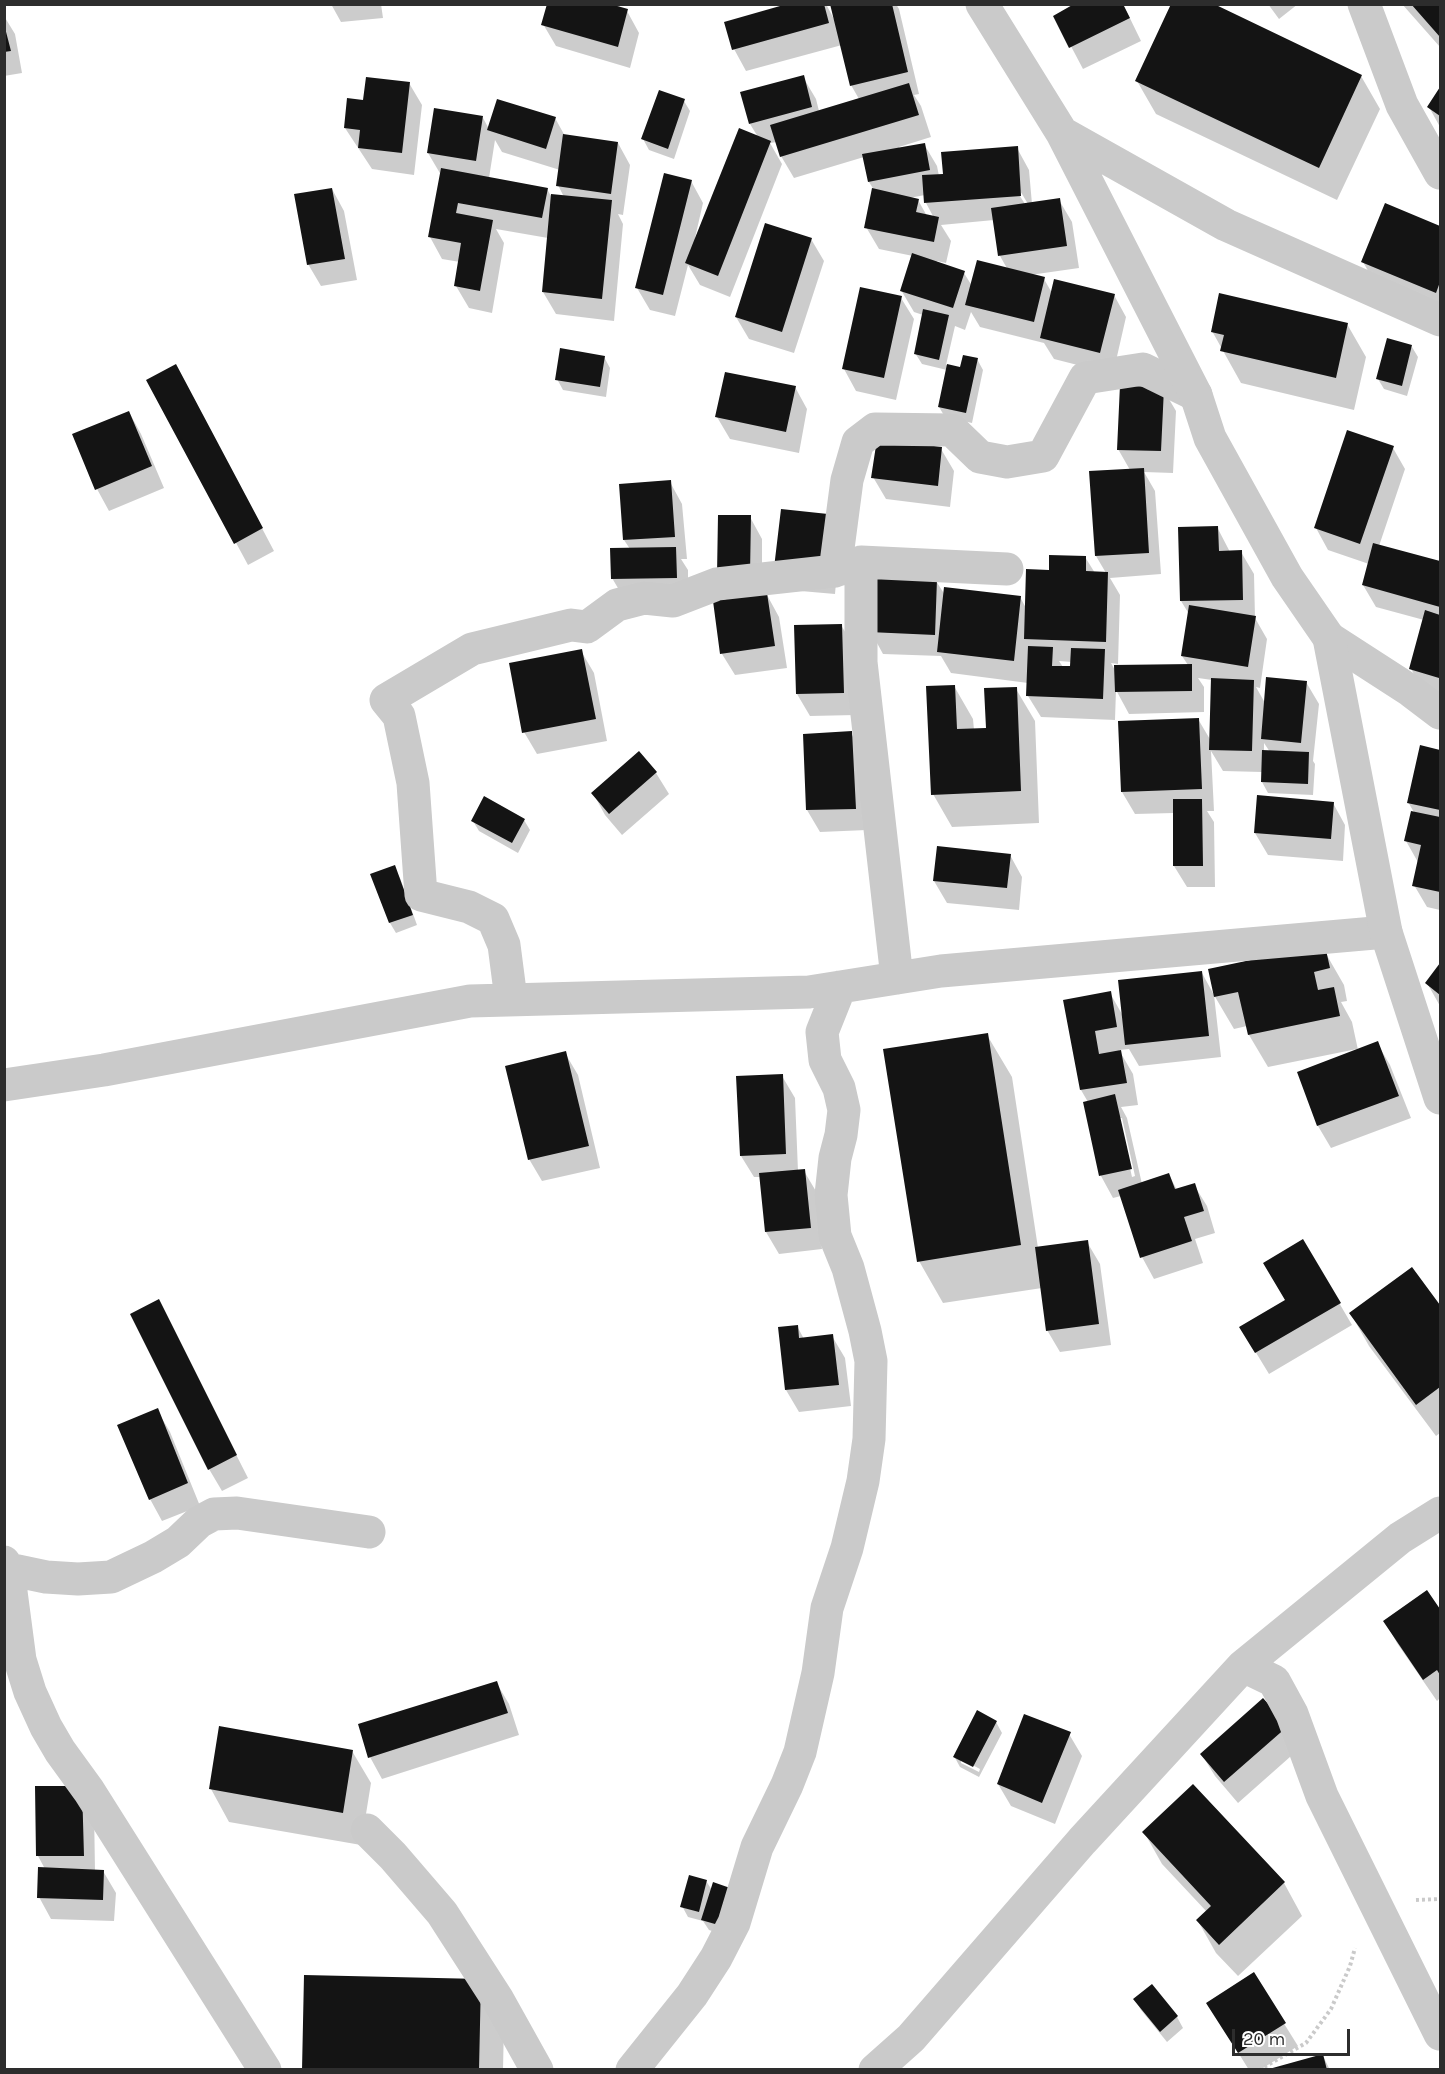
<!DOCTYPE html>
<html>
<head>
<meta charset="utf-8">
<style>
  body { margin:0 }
  #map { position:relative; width:1445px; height:2074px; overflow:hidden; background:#fff; font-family:Karla,sans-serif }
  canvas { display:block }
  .frame { position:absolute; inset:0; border:6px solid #2d2d2d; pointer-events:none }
  .scale { position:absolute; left:1232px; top:2029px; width:118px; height:27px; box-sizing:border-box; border:3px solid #2d2d2d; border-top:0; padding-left:8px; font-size:18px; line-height:21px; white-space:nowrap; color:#2d2d2d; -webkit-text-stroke:4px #fff; paint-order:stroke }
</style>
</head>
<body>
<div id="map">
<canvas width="1445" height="2074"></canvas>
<div class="frame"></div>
<div class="scale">20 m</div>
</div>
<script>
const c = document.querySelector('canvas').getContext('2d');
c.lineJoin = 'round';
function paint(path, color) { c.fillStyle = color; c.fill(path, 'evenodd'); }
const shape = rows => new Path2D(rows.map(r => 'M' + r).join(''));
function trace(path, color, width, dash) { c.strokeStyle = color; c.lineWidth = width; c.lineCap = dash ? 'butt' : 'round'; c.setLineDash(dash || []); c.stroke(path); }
paint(shape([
  [331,4,381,4,383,18,341,22],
  [548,4,618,4,621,9,627,11,639,33,630,68,556,46,543,24],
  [793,4,826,4,835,21,832,4,896,4,899,9,919,94,914,95,921,106,931,137,899,147,900,149,924,144,937,166,939,176,1017,148,1029,170,1032,204,1059,200,1072,222,1079,268,1030,275,1044,279,1052,293,1114,295,1126,317,1113,374,1054,359,1044,343,980,327,971,312,965,330,955,326,946,365,961,369,977,359,983,370,972,423,945,417,939,407,947,370,922,364,915,353,923,315,914,312,901,290,913,256,879,249,866,227,874,190,869,182,864,157,794,178,781,156,777,142,770,143,782,164,730,297,700,285,688,265,675,316,650,310,637,288,691,181,703,203,695,238,697,238,758,137,750,124,803,77,816,99,819,111,859,99,851,85,842,45,746,71,734,49],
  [1019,189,1028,204,1025,204,1016,190],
  [925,195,926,203,934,218,927,216,918,200,909,198],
  [994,220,1000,256,1008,270,972,286,964,273,936,263,937,261,946,263,951,241,941,225],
  [1123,4,1141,41,1083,69,1055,16],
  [1268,4,1298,4,1279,19],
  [1402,4,1440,4,1440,47],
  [4,16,15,34,22,73,4,76],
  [1361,76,1380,109,1337,200,1156,114,1137,81],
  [409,83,422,105,414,175,372,169,345,128,364,102],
  [1440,89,1440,127,1429,107],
  [684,101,690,111,674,159,649,150,643,139],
  [483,118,489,129,555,118,565,136,618,143,630,165,623,215,618,214,623,224,614,321,556,314,543,292,548,238,496,229,504,243,492,313,469,308,456,286,460,262,442,259,430,237,441,175,428,153],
  [495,140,502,152,560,170,558,185,564,197,551,196,547,189,489,178],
  [332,189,344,211,357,280,321,286,308,264],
  [1386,205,1440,227,1440,311,1375,283,1363,262],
  [811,239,824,261,794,353,749,339,736,317],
  [901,298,914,319,896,400,856,391,844,369],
  [1347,324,1366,357,1354,410,1241,383,1212,331],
  [1412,347,1418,357,1407,396,1384,389,1378,379],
  [604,357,610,368,606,397,563,390,557,379],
  [148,380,188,388,274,551,248,565],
  [795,387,807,409,799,453,730,439,717,417],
  [1163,389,1176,411,1173,473,1144,472,1155,491,1161,574,1110,578,1120,595,1118,664,1111,663,1116,672,1188,665,1182,656,1189,614,1181,601,1217,527,1230,552,1241,552,1254,574,1255,618,1267,639,1260,688,1256,687,1265,703,1306,682,1319,704,1313,761,1315,764,1313,795,1268,793,1262,782,1262,772,1223,771,1211,751,1214,811,1207,811,1214,822,1215,887,1187,887,1174,866,1174,813,1135,814,1122,792,1119,722,1198,719,1211,741,1212,680,1198,678,1204,687,1204,712,1129,714,1116,690,1115,720,1041,717,1028,696,1028,683,951,673,941,656,883,654,871,632,936,581,945,595,1020,597,1026,608,1050,571,1085,557,1095,573,1106,573,1096,556,1090,473,1130,470,1118,449],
  [1059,661,1072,662,1072,668,1063,667],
  [1264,743,1270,752,1264,752],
  [129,412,141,434,164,488,109,511,97,489],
  [1393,448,1405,469,1379,546,1440,563,1440,696,1424,691,1411,669,1424,620,1376,607,1363,585,1369,564,1328,550,1316,528],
  [941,449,954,471,950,507,886,499,873,477],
  [670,482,682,504,687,559,681,559,688,570,688,599,625,600,612,578,630,549,624,540],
  [750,517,762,539,762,593,767,595,779,617,787,668,735,675,722,654],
  [840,537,835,594,789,590],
  [841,625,854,647,856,715,810,716,797,694],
  [581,651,594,673,607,741,537,754,524,732],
  [954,686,973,719,974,730,988,729,1016,689,1035,721,1039,823,952,827,933,794],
  [851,733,864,755,867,830,820,832,807,810,804,735],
  [1421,747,1440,751,1440,910,1427,907,1414,885,1419,864,1406,841,1415,814,1408,802],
  [656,773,669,794,622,835,605,815,593,793],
  [1333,803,1345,825,1343,861,1268,855,1255,833],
  [524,820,530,830,518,853,479,831,473,821],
  [1010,855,1022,877,1019,910,947,903,934,881],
  [394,867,400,878,417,925,396,933,390,923,372,875],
  [1325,952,1344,985,1347,1001,1341,1002,1352,1022,1358,1050,1377,1043,1390,1065,1411,1118,1331,1148,1318,1126,1299,1073,1358,1050,1357,1049,1268,1067,1249,1035,1247,1026,1234,1029,1214,995],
  [1440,966,1440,1006,1427,983],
  [1202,973,1214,995,1221,1057,1139,1066,1129,1049,1119,1050,1133,1074,1138,1105,1121,1107,1127,1118,1142,1184,1169,1175,1177,1190,1194,1185,1207,1206,1215,1233,1195,1239,1203,1263,1154,1279,1142,1257,1121,1196,1113,1198,1101,1176,1085,1103,1088,1102,1081,1090,1065,1001,1110,993,1123,1016],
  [1119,1118,1122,1118,1135,1176,1132,1177],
  [987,1035,1012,1077,1038,1248,1087,1242,1100,1264,1111,1345,1060,1352,1047,1330,1042,1288,943,1303,919,1261],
  [565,1053,578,1075,600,1168,542,1181,529,1159],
  [782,1076,795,1098,798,1171,804,1171,817,1193,822,1249,779,1254,766,1232,761,1177,754,1177,741,1156],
  [1303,1241,1352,1325,1269,1374,1241,1328,1287,1301],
  [158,1301,248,1478,222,1491,209,1469],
  [1440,1306,1440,1433,1436,1436,1369,1346,1351,1314],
  [797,1326,804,1339,832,1336,845,1358,851,1406,799,1412,786,1390],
  [157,1410,170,1432,200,1506,162,1521,150,1499],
  [1427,1592,1440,1611,1440,1698,1437,1701,1397,1643,1385,1621],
  [496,1682,509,1704,519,1735,382,1779,370,1757],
  [1262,1700,1299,1749,1238,1803,1215,1776,1202,1755],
  [996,1722,1002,1733,979,1777,960,1767,954,1756],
  [961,1759,980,1769,979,1772,961,1763],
  [1069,1734,1082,1756,1055,1824,1011,1806,998,1784],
  [352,1751,371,1783,361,1845,229,1822,211,1789],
  [1193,1786,1284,1883,1302,1916,1238,1976,1216,1953,1198,1921,1207,1912,1162,1864,1144,1832],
  [37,1788,94,1809,95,1871,103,1871,116,1893,114,1921,51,1919,39,1897,45,1869,38,1856],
  [706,1881,712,1890,728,1936,709,1930,703,1921,688,1917,682,1906],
  [1253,1974,1298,2046,1260,2070,1249,2070,1221,2025],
  [480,1981,504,2023,503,2070,304,2070],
  [1152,1986,1177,2017,1183,2028,1167,2042,1141,2010,1135,2000],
  [1323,2056,1330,2070,1272,2070]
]), '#0003');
paint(shape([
  [547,4,610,4,628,9,618,47,541,25],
  [787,4,824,4,829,23,732,50,724,22],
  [830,4,892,4,908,72,850,86],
  [1074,4,1123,4,1130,18,1069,48,1053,16],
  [1171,4,1214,4,1362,75,1319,168,1135,81],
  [1411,4,1440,4,1440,37],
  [4,24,11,51,4,52],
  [804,75,812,107,749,124,740,92],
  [366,77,410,82,402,153,358,148,360,130,344,128,347,98,363,100],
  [909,83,919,115,780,157,770,125],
  [1440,87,1440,116,1427,107],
  [659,90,685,99,668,149,641,139],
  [497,99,556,117,546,149,487,130],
  [434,108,483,116,476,161,427,153],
  [739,128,771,141,718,276,685,263],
  [563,134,618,142,611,194,556,186],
  [925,143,930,170,868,182,862,154],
  [1018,146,1021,196,924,203,922,175,943,174,941,152],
  [441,168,548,188,542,218,458,203,456,213,493,220,480,291,454,286,461,243,428,237],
  [664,173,692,180,663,295,635,288],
  [332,188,345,259,307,265,294,194],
  [872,188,919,199,916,212,939,217,934,242,864,228],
  [551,194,612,200,602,299,542,292],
  [1060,198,1067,246,998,256,991,208],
  [1385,203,1440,226,1440,282,1436,293,1361,262],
  [765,223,812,238,782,332,735,317],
  [912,253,965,271,953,308,900,291],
  [977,260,1045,277,1034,322,965,305],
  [1054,279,1115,294,1100,353,1040,338],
  [860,287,902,296,884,378,842,369],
  [1219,293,1348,323,1336,378,1220,351,1224,335,1211,332],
  [923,309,949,315,939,360,914,354],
  [1387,338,1412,345,1402,386,1376,379],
  [560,348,605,356,600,387,555,380],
  [963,355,978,358,966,413,938,407,947,364,960,367],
  [176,364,263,528,234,544,146,380],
  [725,372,796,386,786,432,715,417],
  [1120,385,1164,388,1161,451,1117,450],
  [129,411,152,466,95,490,72,434],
  [1347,430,1394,446,1360,544,1314,528],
  [877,439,942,447,938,486,871,478],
  [1144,468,1149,553,1095,556,1089,471],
  [671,480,675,537,623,540,619,484],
  [781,509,828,514,823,573,774,568],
  [718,515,751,515,750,575,717,575],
  [1218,526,1219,551,1242,550,1243,600,1180,601,1178,527],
  [1373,543,1440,561,1440,607,1362,585],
  [676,547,677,578,611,579,610,548],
  [1049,555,1086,556,1086,571,1108,572,1106,642,1024,639,1026,569,1049,570],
  [871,576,937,579,935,635,869,632],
  [944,587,1021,596,1014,661,937,652],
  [767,593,775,646,720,654,713,601],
  [1189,605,1256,616,1248,667,1181,656],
  [1425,610,1440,615,1439,678,1409,669],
  [842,624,844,693,796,694,794,625],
  [1028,646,1053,647,1052,666,1070,666,1071,648,1105,649,1103,699,1026,696],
  [582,649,596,719,522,733,509,663],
  [1192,664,1192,691,1115,692,1114,665],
  [1266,677,1307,681,1301,743,1261,739],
  [1211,678,1254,680,1252,751,1209,750],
  [955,685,957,729,986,728,984,688,1017,687,1021,791,931,795,926,686],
  [1199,718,1202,789,1121,792,1118,721],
  [852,731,856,809,806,810,803,734],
  [1420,745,1440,750,1440,810,1407,803],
  [1262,750,1309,752,1308,784,1261,782],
  [639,751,657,772,609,814,591,793],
  [1257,795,1334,802,1331,839,1254,833],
  [484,796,525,819,512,843,471,821],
  [1173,799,1202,799,1203,866,1173,866],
  [1411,811,1440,817,1440,892,1412,886,1421,845,1404,841],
  [937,846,1011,854,1007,888,933,881],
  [395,865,413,915,389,923,370,874],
  [1303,949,1326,950,1330,968,1314,972,1318,990,1334,987,1340,1016,1248,1035,1238,992,1214,997,1208,969],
  [1440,963,1440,995,1425,983],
  [1202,971,1209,1036,1125,1045,1118,980],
  [1111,991,1117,1027,1095,1031,1099,1054,1121,1050,1127,1083,1080,1090,1063,1000],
  [988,1033,1021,1245,917,1262,883,1049],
  [1378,1041,1399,1096,1317,1126,1297,1072],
  [566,1051,589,1146,528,1160,505,1066],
  [783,1074,786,1154,740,1156,736,1076],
  [1115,1094,1132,1169,1099,1176,1083,1102],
  [805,1169,811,1228,765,1232,759,1173],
  [1169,1173,1175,1189,1195,1183,1204,1211,1184,1217,1192,1241,1140,1258,1118,1190],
  [1303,1239,1341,1303,1255,1353,1239,1327,1285,1300,1263,1263],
  [1088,1240,1099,1324,1046,1331,1035,1247],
  [1412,1267,1440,1305,1440,1387,1416,1405,1349,1313],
  [159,1299,237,1455,208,1470,130,1314],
  [798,1325,799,1338,833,1334,839,1385,785,1390,778,1327],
  [158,1408,188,1483,149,1500,117,1425],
  [1427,1590,1440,1609,1440,1675,1437,1670,1423,1680,1383,1621],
  [497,1681,508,1713,368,1758,358,1724],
  [1263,1698,1288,1726,1224,1782,1200,1754],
  [977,1710,997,1721,973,1767,953,1757],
  [1024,1714,1071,1732,1042,1803,997,1784],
  [219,1726,353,1750,343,1813,209,1789],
  [1193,1784,1285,1882,1219,1945,1196,1920,1211,1906,1142,1832],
  [35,1786,82,1786,84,1856,36,1856],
  [38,1867,104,1870,103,1900,37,1898],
  [689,1875,707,1880,699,1912,680,1907],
  [713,1882,733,1889,722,1926,701,1920],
  [1254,1972,1286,2023,1238,2053,1206,2003],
  [304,1975,481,1979,479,2070,302,2070],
  [1152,1984,1178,2016,1160,2032,1133,1999],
  [1323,2054,1327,2070,1269,2070,1269,2069]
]), '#141414');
trace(shape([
  [1416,1900,1440,1899],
  [1259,2070,1306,2043,1331,2009,1350,1966,1355,1948]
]), '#cacaca', 4, [3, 3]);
trace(shape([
  [1364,4,1402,105,1440,173],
  [861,562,861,662,897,978],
  [835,571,847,480,858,442,875,429,952,430,980,457,1007,462,1043,456,1085,378,1143,369,1196,395],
  [1329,638,1411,691,1440,713],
  [511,999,504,945,493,919,469,907,421,895,413,783,399,716,386,700,472,649,571,625,587,627,617,605,644,598,673,601,717,584,835,571,861,562,1007,569],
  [4,1085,104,1070,470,1001,809,992,941,971,1386,932],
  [4,1562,8,1569,20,1660,30,1692,46,1727,60,1751,89,1791,265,2070],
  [8,1569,46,1577,78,1579,111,1577,153,1557,178,1542,199,1522,214,1514,237,1513,369,1532],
  [1243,1666,1274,1681,1292,1714,1322,1796,1440,2034],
  [367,1830,393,1856,442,1913,498,2000,537,2070],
  [632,2070,692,1995,716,1958,734,1923,757,1847,787,1785,800,1752,818,1673,827,1608,847,1548,863,1481,869,1439,871,1361,865,1331,848,1268,835,1236,831,1195,835,1158,841,1135,844,1110,839,1088,825,1060,822,1032,840,987],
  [875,2070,911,2038,1082,1841,1243,1666,1400,1538,1440,1513]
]), '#cacaca', 33);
trace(shape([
  [982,4,1062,133,1196,395,1210,438,1287,577,1329,638,1386,932,1440,1098],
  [1062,133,1226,225,1440,320]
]), '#cacaca', 33);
</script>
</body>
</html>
